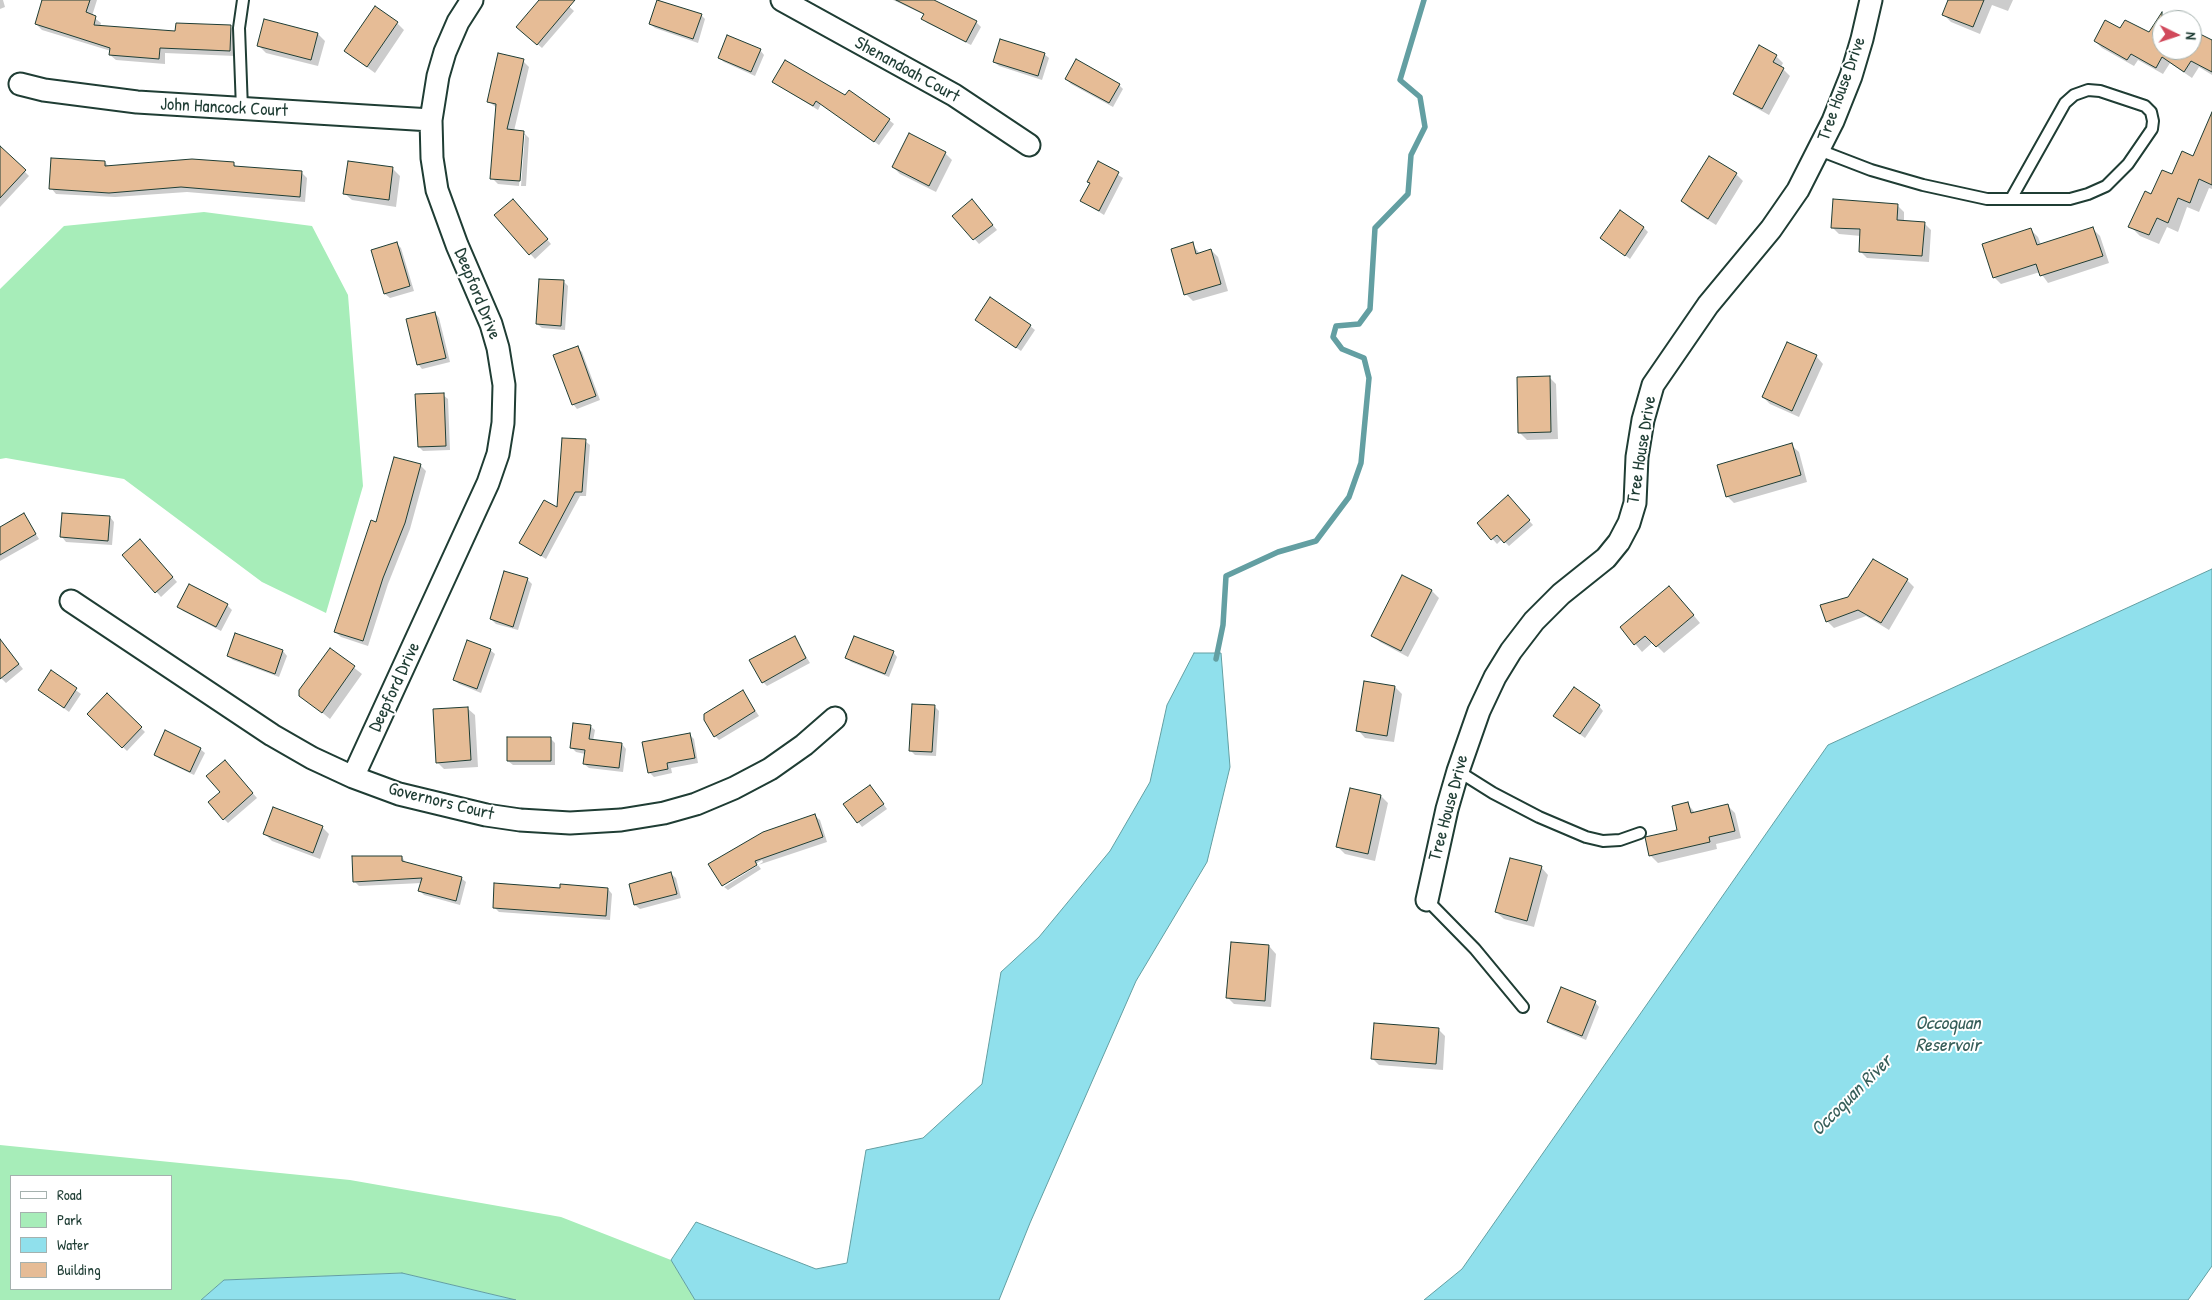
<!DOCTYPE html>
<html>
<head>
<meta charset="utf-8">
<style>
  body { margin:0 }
  #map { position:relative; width:2212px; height:1300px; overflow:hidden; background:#fff; font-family:"Patrick Hand",sans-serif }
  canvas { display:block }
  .legend { position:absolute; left:10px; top:1175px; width:162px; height:115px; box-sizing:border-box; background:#fff; border:1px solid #a5b1ae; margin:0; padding:6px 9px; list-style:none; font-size:15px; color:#1f3d34 }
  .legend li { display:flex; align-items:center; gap:10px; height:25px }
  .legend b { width:25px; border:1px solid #a5b1ae }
  .north { position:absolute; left:2152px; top:10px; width:50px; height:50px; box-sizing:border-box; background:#fff; border:1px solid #a5b1ae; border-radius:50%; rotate:94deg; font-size:14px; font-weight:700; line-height:20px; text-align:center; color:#1f3d34 }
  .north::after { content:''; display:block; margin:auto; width:18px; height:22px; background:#d1495b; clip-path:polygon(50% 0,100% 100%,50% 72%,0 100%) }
</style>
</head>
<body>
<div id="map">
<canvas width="2212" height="1300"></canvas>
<ul class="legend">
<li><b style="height:6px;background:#fff"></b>Road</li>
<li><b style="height:14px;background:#a7edb9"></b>Park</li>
<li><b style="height:14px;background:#90e0ec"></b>Water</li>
<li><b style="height:14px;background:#e6bc96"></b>Building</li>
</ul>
<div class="north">N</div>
</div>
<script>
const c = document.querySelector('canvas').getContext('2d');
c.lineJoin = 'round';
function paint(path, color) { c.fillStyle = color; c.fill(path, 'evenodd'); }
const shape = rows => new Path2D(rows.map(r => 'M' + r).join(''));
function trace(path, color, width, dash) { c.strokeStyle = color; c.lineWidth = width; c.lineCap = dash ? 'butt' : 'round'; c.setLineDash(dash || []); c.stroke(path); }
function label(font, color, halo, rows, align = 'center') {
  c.font = font + ' "Patrick Hand",sans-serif'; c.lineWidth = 4; c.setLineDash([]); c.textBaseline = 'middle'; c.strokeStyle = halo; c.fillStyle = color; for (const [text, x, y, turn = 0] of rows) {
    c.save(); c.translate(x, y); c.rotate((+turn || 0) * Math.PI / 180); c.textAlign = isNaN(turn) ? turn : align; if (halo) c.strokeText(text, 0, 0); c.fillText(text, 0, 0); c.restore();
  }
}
paint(shape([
  [204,212,312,226,348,295,363,486,326,613,262,582,124,479,6,458,0,459,0,289,64,226],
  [0,1145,350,1180,561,1217,671,1260,695,1300,516,1300,402,1273,224,1280,201,1300,0,1300],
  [11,1176,171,1176,171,1289,11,1289]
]), '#a7edb9');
const water = shape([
  [2212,569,2212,1266,2188,1300,1424,1300,1462,1269,1828,745,2212,569],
  [1194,653,1221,653,1230,767,1207,862,1136,981,1030,1223,999,1300,695,1300,671,1260,696,1222,816,1269,847,1263,866,1150,923,1138,982,1084,1001,972,1039,937,1110,851,1150,782,1167,705,1194,653],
  [402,1273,516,1300,201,1300,224,1280,402,1273]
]);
paint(water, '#90e0ec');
trace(water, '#639fa2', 1);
paint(shape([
  [0,0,3,0,5,7,0,9],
  [44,0,97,0,92,16,101,23,100,27,176,32,230,27,236,32,235,56,165,53,165,64,116,60,110,55,111,51,42,30,36,24],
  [540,0,562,0,574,11,542,48,522,31],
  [658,0,701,15,705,19,698,43,655,28,650,24],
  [893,0,931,0,976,22,981,27,971,45,927,23,923,19,925,15],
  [1949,0,2013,0,2008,11,1992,5,1980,34,1951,22,1944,15],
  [397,23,404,30,375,73,345,51],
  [2162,29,2162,50,2192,50,2192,31,2212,41,2212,75,2199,67,2192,78,2170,63,2163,74,2138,60,2134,66,2102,48,2095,41,2120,30,2149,34],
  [318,34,325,41,318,66,266,53,258,45],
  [760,50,764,55,755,76,724,62,719,58],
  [1044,54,1049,58,1042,80,999,66,994,62],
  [1776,56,1783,63,1781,67,1790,76,1769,115,1742,100,1735,93],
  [523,61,529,67,514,131,523,132,529,138,526,186,521,186,525,135,522,135,519,186,498,184,492,178,497,108,488,101],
  [1066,79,1119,85,1123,89,1113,107,1071,84],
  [773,82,889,120,894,124,879,145,821,104,818,110],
  [2212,131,2212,189,2209,188,2199,212,2187,207,2178,232,2167,227,2159,244,2140,236,2130,226,2152,196,2193,158],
  [3,150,29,176,0,207,0,154],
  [945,153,952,160,936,192,900,174,893,167],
  [1710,157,1736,174,1743,181,1716,225,1689,208,1682,201],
  [105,162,109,167,233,163,238,168,301,172,307,178,305,202,187,192,115,197,56,194,51,188],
  [1098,162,1123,178,1104,215,1082,201,1091,184,1088,181],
  [393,169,400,176,396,207,352,200,344,193],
  [517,205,551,244,535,259,495,215],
  [976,205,997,230,979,244,954,216],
  [1897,205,1904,212,1904,222,1924,223,1931,230,1929,262,1867,258,1860,251,1861,236,1839,234,1832,227],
  [1644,228,1648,232,1630,259,1602,238],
  [2093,229,2100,236,2109,263,2048,283,2040,272,2001,284,1994,277,2031,230,2038,237,2041,245],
  [397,244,401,248,414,291,390,298,385,294,372,251],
  [1192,244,1200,254,1211,250,1218,257,1228,291,1193,301,1186,294],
  [564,282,568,286,565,330,542,328,537,324],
  [435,313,439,318,450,362,422,369,418,364],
  [976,320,1030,326,1035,330,1021,351],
  [577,347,582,352,600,400,577,409,573,404],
  [1816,356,1823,364,1799,417,1770,404,1763,397],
  [1549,377,1556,384,1558,439,1527,440,1519,432],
  [443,395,448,399,450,450,423,451,419,447],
  [585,441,590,445,586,496,580,496,546,559,520,543,558,509],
  [1791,445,1799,452,1807,482,1734,503,1727,496],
  [420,465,426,471,410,529,388,584,368,646,341,637,335,632,377,524],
  [1512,502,1533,525,1509,546,1502,539,1497,544,1478,523],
  [24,515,39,539,0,561,0,529],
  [110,517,114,522,112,545,66,542,62,537],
  [145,545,177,582,161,597,124,555],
  [1403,576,1432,591,1439,598,1408,657,1380,642,1373,635],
  [527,579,532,584,518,630,496,624,491,619],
  [1907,580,1914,587,1889,630,1866,616,1834,628,1827,621],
  [1676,594,1700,623,1664,653,1653,642,1642,652,1622,628],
  [227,605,232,610,221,631,183,611,179,607],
  [794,637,810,663,767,686,763,682],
  [0,640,23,669,6,683,0,677],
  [330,649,362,674,330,719,301,695],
  [490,650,495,654,481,693,459,684,454,680],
  [283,651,287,656,279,677,233,660,228,656],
  [893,652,897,657,889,677,851,662,847,658],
  [51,672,81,694,69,712,39,690],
  [1395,687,1402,694,1394,742,1365,738,1358,730],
  [743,692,759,716,719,740,715,736],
  [107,695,145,732,127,751,89,714],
  [913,705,935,707,939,711,936,756,915,755,910,750],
  [1599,706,1603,711,1585,738,1560,720],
  [467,708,475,715,478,767,444,769,437,762],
  [590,726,595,730,593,741,622,744,626,749,623,772,589,768,584,764,585,754,576,752,572,748],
  [689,734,694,739,698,763,671,768,672,773,654,777,649,772],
  [550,738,555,743,555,765,513,765,508,761],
  [200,749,205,753,194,775,160,759,155,754],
  [229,766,257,798,228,823,224,819,221,792],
  [874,791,887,809,862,827,845,804],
  [1381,796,1388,803,1375,861,1345,854,1338,847],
  [1688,804,1695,813,1728,806,1735,813,1741,838,1716,844,1717,849,1658,863,1651,856,1647,838,1679,830],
  [815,816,820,820,827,842,758,865,761,869,728,890,724,887,763,862,762,860,722,885],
  [322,827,329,834,320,859,272,841,265,834],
  [402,857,406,863,461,878,466,882,460,905,424,895,420,891,422,883,359,886,354,881],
  [1541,867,1548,875,1534,927,1504,919,1496,912],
  [671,874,676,878,681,898,640,909,635,905,630,885],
  [561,889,608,889,612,894,610,920,499,912,494,907],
  [1269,946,1276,954,1271,1007,1234,1004,1227,997],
  [1595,1002,1599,1007,1586,1040,1553,1026,1548,1022],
  [1438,1029,1445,1036,1443,1070,1379,1065,1372,1058]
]), '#0003');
trace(shape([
  [1216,659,1223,625,1226,576,1278,552,1316,541,1349,497,1361,463,1369,378,1364,358,1342,349,1333,337,1336,326,1359,324,1370,309,1375,228,1408,194,1411,155,1425,127,1420,97,1400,80,1424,0]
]), '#639fa2', 5.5);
const building = shape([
  [42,0,90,0,86,12,96,16,94,25,175,31,176,23,231,25,230,51,160,48,159,59,109,55,110,48,35,24,42,0],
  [539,0,575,0,537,45,516,27,539,0],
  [657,0,702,14,693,39,649,24,657,0],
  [896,0,934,0,977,21,966,42,921,19,924,14,896,0],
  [1948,0,1984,0,1973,27,1942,15,1948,0],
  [375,6,398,22,367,67,344,51,375,6],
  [2162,12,2162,50,2192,50,2192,30,2212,40,2212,72,2191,61,2184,72,2162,57,2156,68,2131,54,2127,60,2094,41,2105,20,2120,28,2125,20,2149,32,2162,12],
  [264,19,318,33,311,60,257,46,264,19],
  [727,35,761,49,751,72,718,58,727,35],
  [1000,39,1045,53,1038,76,993,62,1000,39],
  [1759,45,1777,55,1773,62,1784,68,1762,109,1733,94,1759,45],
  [498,53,524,59,507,129,524,131,520,181,490,179,496,104,487,102,498,53],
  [1076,59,1120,84,1109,103,1065,79,1076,59],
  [785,60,845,95,849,90,890,119,874,142,816,101,813,106,772,82,785,60],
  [2212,112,2212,185,2199,179,2190,203,2178,198,2168,223,2157,218,2149,235,2128,227,2145,191,2151,194,2162,170,2172,174,2182,151,2193,156,2212,112],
  [909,133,946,152,929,186,892,167,909,133],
  [0,146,26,170,0,198,0,146],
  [1709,156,1737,173,1708,219,1681,201,1709,156],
  [51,158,105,161,105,166,192,159,234,162,234,166,302,171,300,197,181,187,109,193,49,189,51,158],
  [348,161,393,167,389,200,343,194,348,161],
  [1098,161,1119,172,1099,211,1080,201,1090,183,1087,182,1098,161],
  [513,199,548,239,529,255,494,215,513,199],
  [972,199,993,225,973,240,952,216,972,199],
  [1833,199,1898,204,1897,220,1925,222,1922,256,1859,252,1860,229,1831,228,1833,199],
  [1620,210,1644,227,1625,256,1600,238,1620,210],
  [2093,227,2103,256,2040,276,2036,264,1993,278,1982,244,2031,228,2037,245,2093,227],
  [397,242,410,286,384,294,371,250,397,242],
  [1193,242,1196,254,1211,249,1221,284,1184,295,1171,249,1193,242],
  [539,279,564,280,561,326,536,324,539,279],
  [990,297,1031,325,1016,348,975,320,990,297],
  [435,312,446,358,417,365,406,319,435,312],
  [1787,342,1817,355,1792,411,1762,397,1787,342],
  [578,346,596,396,572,405,553,355,578,346],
  [1550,376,1551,432,1518,433,1517,377,1550,376],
  [444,393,446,446,418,447,415,394,444,393],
  [562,438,586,439,582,492,575,492,541,556,519,543,544,500,557,507,562,438],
  [1792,443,1801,475,1726,497,1717,465,1792,443],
  [394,457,421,464,405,523,383,578,363,641,334,632,371,520,376,522,394,457],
  [1508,495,1530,520,1504,543,1497,535,1491,540,1477,523,1508,495],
  [24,513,36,534,0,555,0,527,24,513],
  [62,513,110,516,108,541,60,537,62,513],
  [140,539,173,577,155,593,122,555,140,539],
  [1873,559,1908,579,1881,623,1858,610,1826,622,1820,605,1848,597,1873,559],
  [504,571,528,578,513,627,490,619,504,571],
  [1402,575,1432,590,1401,651,1371,636,1402,575],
  [189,584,228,604,216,627,177,607,189,584],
  [1669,586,1694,615,1656,647,1645,636,1634,645,1620,627,1669,586],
  [235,633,283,650,275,674,227,656,235,633],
  [795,636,806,658,762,683,749,660,795,636],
  [854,636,894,651,885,674,845,658,854,636],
  [0,639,19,664,0,679,0,639],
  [467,640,491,649,477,689,453,680,467,640],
  [330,648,355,666,322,713,299,696,299,690,330,648],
  [51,670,77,688,64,708,38,690,51,670],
  [1364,681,1395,686,1387,736,1356,731,1364,681],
  [1574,687,1600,705,1580,734,1553,716,1574,687],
  [743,690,755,711,714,737,704,720,704,714,743,690],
  [107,693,142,727,122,748,87,714,107,693],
  [912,704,935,705,932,752,909,751,912,704],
  [468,707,471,760,436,763,433,709,468,707],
  [573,723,591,725,589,739,622,743,619,768,583,764,585,750,570,748,573,723],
  [165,730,201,748,190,772,154,755,165,730],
  [690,733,695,758,667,763,668,769,648,773,642,742,690,733],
  [507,737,551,737,551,761,507,761,507,737],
  [225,760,253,793,223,820,208,802,220,792,206,776,225,760],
  [870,785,884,804,857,823,843,804,870,785],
  [1350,788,1381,795,1368,854,1336,847,1350,788],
  [1688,802,1691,813,1728,804,1735,831,1709,837,1710,842,1649,856,1645,837,1677,830,1672,806,1688,802],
  [273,807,323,826,313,853,263,834,273,807],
  [815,814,823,837,755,861,757,865,722,886,708,864,763,832,815,814],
  [352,856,402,856,402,861,462,877,456,901,418,891,422,878,353,882,352,856],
  [1510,858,1542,866,1527,921,1495,912,1510,858],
  [671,872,677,894,634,905,629,884,671,872],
  [494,883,560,888,560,884,608,888,606,916,493,908,494,883],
  [1231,942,1269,945,1265,1001,1226,998,1231,942],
  [1561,987,1596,1001,1582,1036,1547,1022,1561,987],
  [1374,1023,1439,1028,1436,1064,1371,1059,1374,1023]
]);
paint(building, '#e6bc96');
trace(building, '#1f3d34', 1);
const lane = shape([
  [2088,90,2100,91,2145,106,2151,112,2153,121,2152,129,2128,164,2106,186,2088,194,2070,199,2011,199,2065,103,2074,95,2088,90],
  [242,109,239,28,243,0],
  [1819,150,1871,170,1923,185,1987,199,2011,199],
  [1458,771,1493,793,1539,817,1586,837,1603,841,1620,840,1640,833],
  [1427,900,1475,949,1523,1007]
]);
const street = shape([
  [782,0,954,95,1029,145],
  [20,84,44,90,137,102,431,120],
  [71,601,272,735,312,758,353,777,399,794,486,815,520,820,570,823,621,820,664,813,696,804,734,788,770,769,804,745,835,718],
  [353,777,488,483,498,454,503,423,504,385,498,348,491,324,457,245,437,190,432,158,431,120,438,76,445,52,458,22,472,0],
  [1427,900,1447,809,1458,771,1479,711,1495,677,1511,651,1534,621,1561,594,1606,558,1619,542,1629,523,1635,503,1637,457,1643,420,1653,385,1708,305,1771,229,1798,190,1833,121,1851,76,1862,39,1871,0]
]);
trace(lane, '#1f3d34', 14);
trace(street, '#1f3d34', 25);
trace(lane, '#fff', 10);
trace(street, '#fff', 21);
label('18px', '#1f3d34', '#fff', [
  ["Shenandoah Court",907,70,29],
  ["Tree House Drive",1842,89,-70],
  ["John Hancock Court",224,108,3],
  ["Deepford Drive",477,294,68],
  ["Tree House Drive",1642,450,-81],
  ["Deepford Drive",395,687,-65],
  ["Governors Court",441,802,14],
  ["Tree House Drive",1449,808,-75]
]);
label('italic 19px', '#365e59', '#fff', [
  ["Occoquan",1948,1024],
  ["Reservoir",1948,1046],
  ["Occoquan River",1852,1096,-45]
]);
</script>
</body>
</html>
